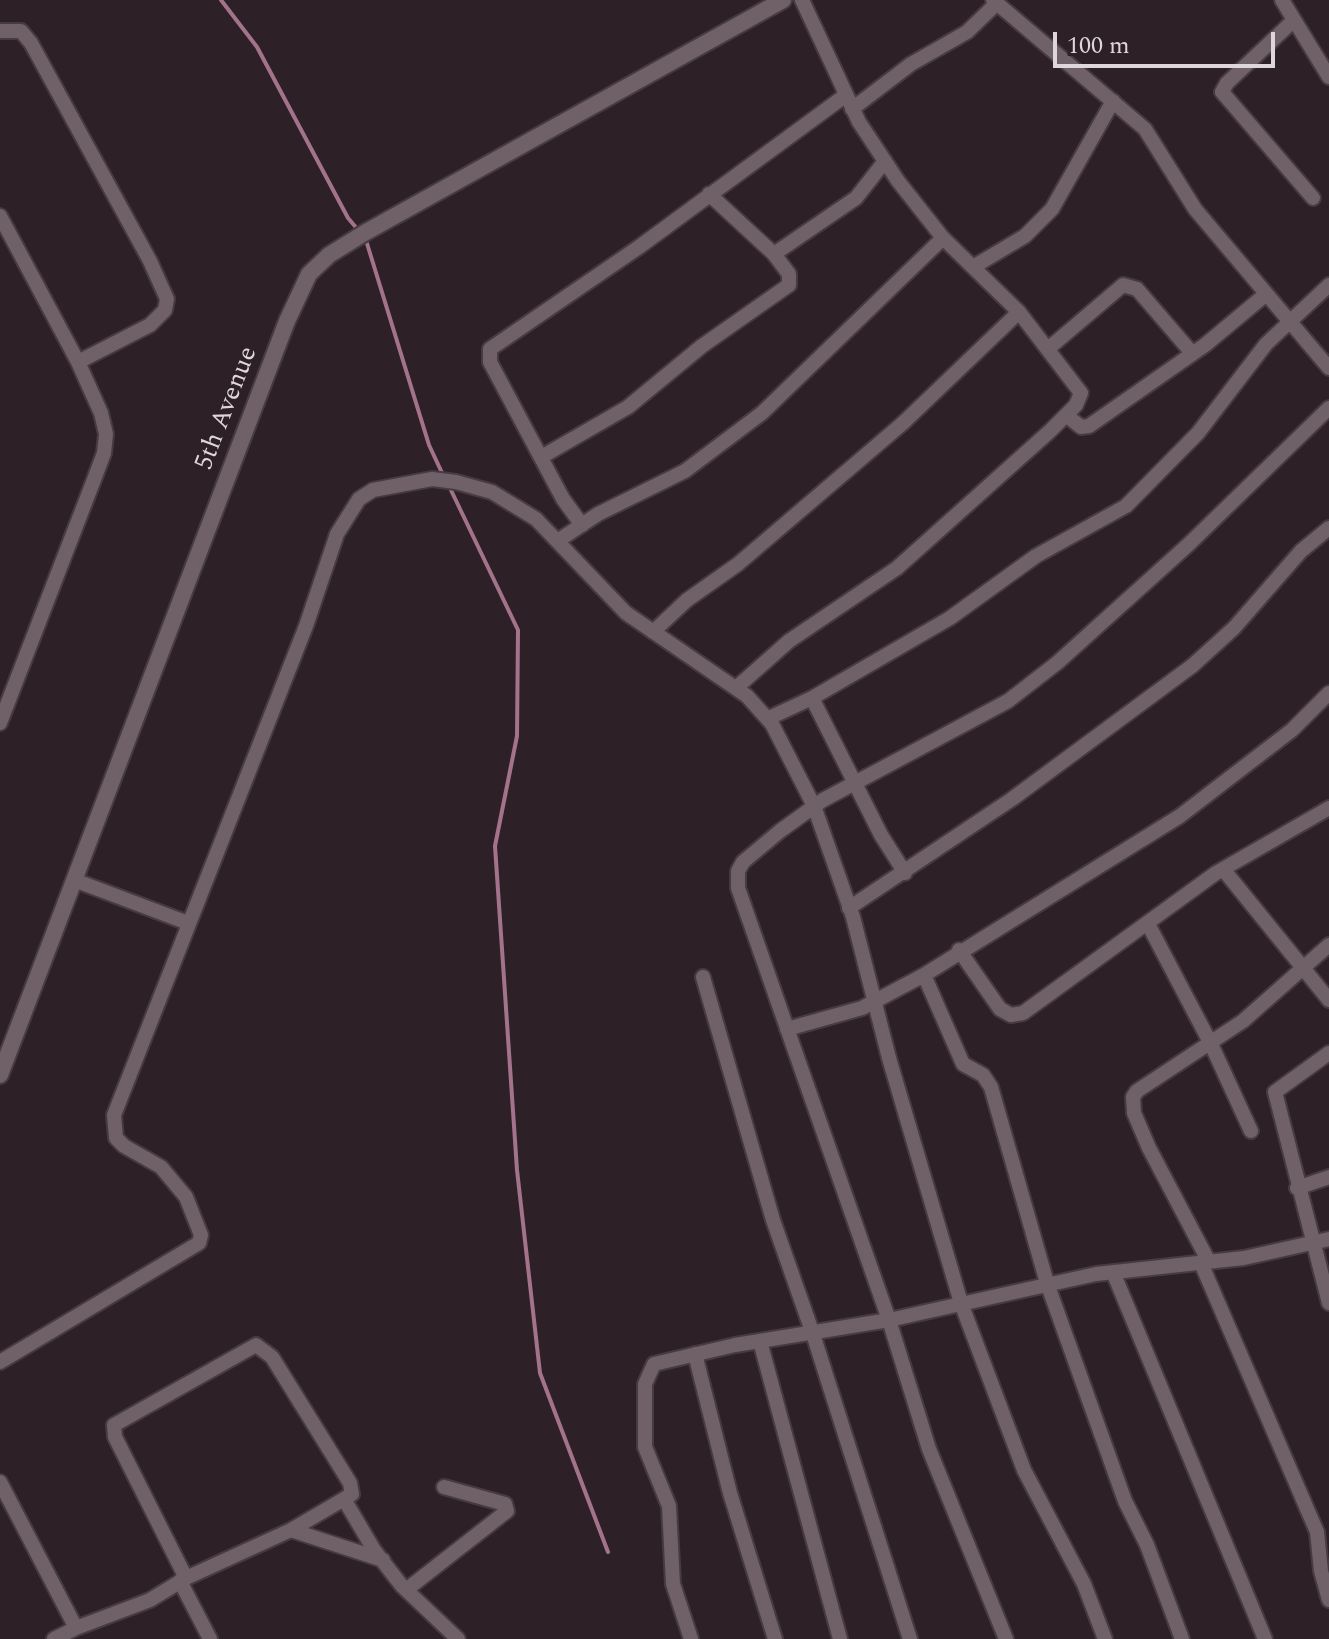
<!DOCTYPE html>
<html>
<head>
<meta charset="utf-8">
<style>
  body { margin:0 }
  #map { position:relative; width:1329px; height:1639px; overflow:hidden; background:#2e2027; font-family:Spectral,serif }
  canvas { display:block }
  .scale { position:absolute; left:1053px; top:32px; width:222px; height:36px; box-sizing:border-box; border:4px solid #dfd6da; border-top:0; padding-left:10px; font-size:24px; line-height:28px; white-space:nowrap; color:#dfd6da; -webkit-text-stroke:6px #2e2027; paint-order:stroke }
</style>
</head>
<body>
<div id="map">
<canvas width="1329" height="1639"></canvas>
<div class="scale">100 m</div>
</div>
<script>
const c = document.querySelector('canvas').getContext('2d');
c.lineJoin = 'round';
const shape = rows => new Path2D(rows.map(r => 'M' + r).join(''));
function trace(path, color, width, dash) { c.strokeStyle = color; c.lineWidth = width; c.lineCap = dash ? 'butt' : 'round'; c.setLineDash(dash || []); c.stroke(path); }
function label(font, color, halo, rows, align = 'center') {
  c.font = font + ' Spectral,serif'; c.lineWidth = 7; c.setLineDash([]); c.textBaseline = 'middle'; c.strokeStyle = halo; c.fillStyle = color; for (const [text, x, y, turn = 0] of rows) {
    c.save(); c.translate(x, y); c.rotate((+turn || 0) * Math.PI / 180); c.textAlign = isNaN(turn) ? turn : align; if (halo) c.strokeText(text, 0, 0); c.fillText(text, 0, 0); c.restore();
  }
}
trace(shape([
  [221,0,257,47,348,218,359,231],
  [365,237,429,445,443,475],
  [449,486,518,630,517,736,495,846,517,1170,540,1373,608,1552]
]), '#a3738c', 4);
const minor = shape([
  [993,0,1145,129,1195,209,1329,368],
  [1282,0,1329,77],
  [1294,20,1227,83,1222,92,1313,198],
  [0,31,21,31,31,43,150,261,167,299,165,310,150,325,78,362],
  [852,109,911,64,967,32,997,3],
  [0,216,78,362,101,413,106,434,104,453,95,477,0,723],
  [774,254,856,198,885,161],
  [973,267,1025,236,1052,209,1113,101],
  [1049,348,1123,285,1137,289,1192,353],
  [1066,415,1081,427,1089,426,1205,345,1265,295],
  [543,456,628,407,702,346,789,285,789,274,774,254,709,194],
  [582,525,563,499,490,362,490,349,639,247,846,95],
  [559,540,598,514,685,471,762,413,943,238],
  [653,632,687,600,738,564,903,423,1019,312],
  [736,688,789,641,897,568,1050,431,1076,405,1081,393,1019,312,943,238,898,181,859,122,802,0],
  [812,698,881,835,905,873],
  [769,718,812,698,950,618,1036,556,1126,506,1198,433,1266,344,1329,285],
  [1223,869,1329,1000],
  [74,880,188,923],
  [849,908,1012,799,1192,666,1234,628,1301,551,1329,528],
  [1148,924,1211,1044,1251,1131],
  [959,950,1000,1009,1011,1015,1023,1013,1216,873,1329,808],
  [924,975,963,1064,983,1075,991,1087,1047,1283,1125,1501,1147,1545,1182,1639],
  [703,977,773,1220,813,1334,910,1639],
  [787,1029,862,1008,924,975,1180,816,1292,730,1329,693],
  [1329,1053,1275,1092,1329,1303],
  [1297,1188,1329,1177],
  [1209,1262,1149,1148,1134,1113,1133,1097,1137,1091,1243,1021,1329,945],
  [1201,1263,1317,1532,1321,1571,1329,1600],
  [1113,1272,1265,1639],
  [760,1341,840,1639],
  [695,1354,730,1493,775,1639],
  [0,1362,199,1243,201,1235,186,1197,161,1167,124,1146,116,1138,114,1115,306,626,337,534,359,499,373,490,432,479,456,482,492,492,536,519,626,613,747,696,772,724,814,806,853,917,889,1058,961,1303,1024,1470,1084,1584,1105,1639],
  [0,1482,76,1628,54,1639],
  [291,1530,383,1560],
  [186,1578,115,1437,114,1425,256,1345,272,1357,350,1483,352,1494,344,1499],
  [180,1581,210,1639],
  [406,1590,507,1511,505,1504,444,1487],
  [76,1628,150,1600,186,1578,291,1530,344,1499,374,1550,402,1586,458,1639],
  [691,1639,673,1584,669,1506,645,1447,645,1384,654,1364,735,1345,889,1320,1096,1274,1244,1258,1329,1239],
  [1006,1639,929,1449,889,1320,738,888,738,871,743,862,780,831,823,800,1008,701,1057,663,1189,544,1329,408]
]);
const tertiary = shape([
  [0,1075,287,321,309,274,329,255,366,232,783,0]
]);
trace(minor, '#463b40', 18);
trace(tertiary, '#463b40', 20);
trace(minor, '#706067', 14);
trace(tertiary, '#706067', 16);
label('26px', '#dfd6da', '#2e2027', [
  ["5th Avenue",228,409,-69]
]);
</script>
</body>
</html>
